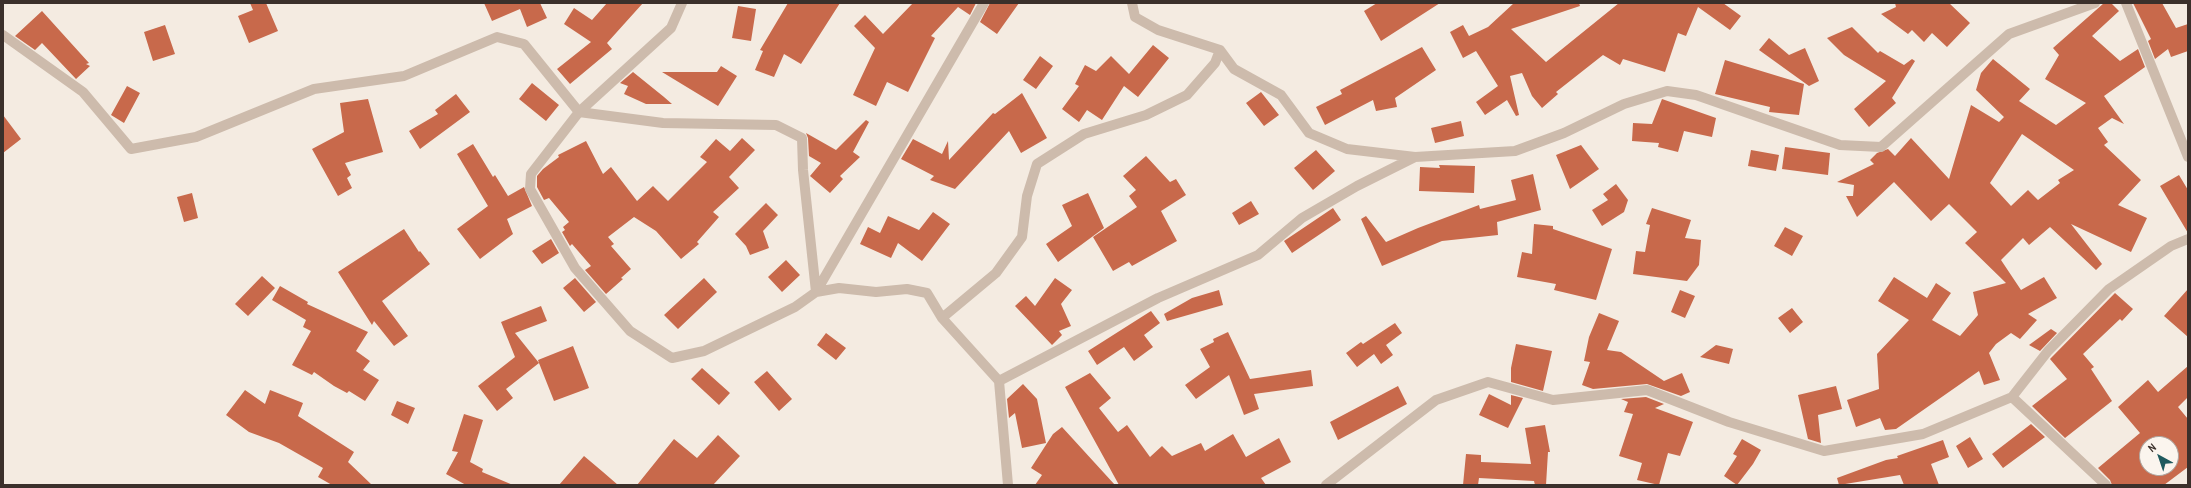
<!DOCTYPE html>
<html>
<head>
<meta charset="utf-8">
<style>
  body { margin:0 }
  #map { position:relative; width:2191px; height:488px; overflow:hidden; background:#f4ebe1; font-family:"Archivo Narrow",sans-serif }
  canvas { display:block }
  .frame { position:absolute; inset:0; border:4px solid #3b302b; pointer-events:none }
  .north { position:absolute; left:2139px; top:436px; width:40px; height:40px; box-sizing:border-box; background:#fbf5ee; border:1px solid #aea6a0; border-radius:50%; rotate:320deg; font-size:11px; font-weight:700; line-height:16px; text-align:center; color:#3b302b }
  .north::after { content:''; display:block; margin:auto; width:14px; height:18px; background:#1f5a5e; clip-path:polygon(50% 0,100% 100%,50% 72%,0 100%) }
</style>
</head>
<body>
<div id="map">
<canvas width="2191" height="488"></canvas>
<div class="frame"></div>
<div class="north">N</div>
</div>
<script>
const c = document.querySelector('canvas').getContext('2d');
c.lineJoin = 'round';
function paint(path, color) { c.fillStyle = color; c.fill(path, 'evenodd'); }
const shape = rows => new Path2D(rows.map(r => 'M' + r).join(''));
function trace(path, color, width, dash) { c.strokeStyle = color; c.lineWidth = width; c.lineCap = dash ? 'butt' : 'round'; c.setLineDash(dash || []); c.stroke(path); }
paint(shape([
  [250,3,266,3,278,31,249,43,238,16,253,10],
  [484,3,540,3,547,18,527,27,520,9,492,21],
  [607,3,643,3,607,43,612,49,570,84,557,69,591,42,564,24,574,8,592,20],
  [788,3,840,3,801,64,784,54,774,77,755,70,763,51,760,50],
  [913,3,976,3,970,15,958,7,931,36,935,38,908,92,887,82,876,106,853,95,875,48,854,26,865,15,883,34],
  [990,3,1019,3,997,34,980,22],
  [1377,3,1440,3,1381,41,1364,11],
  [1514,3,1579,3,1580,6,1511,29,1546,62,1619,3,1723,3,1741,16,1730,30,1698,7,1686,36,1678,33,1665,72,1623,59,1620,65,1603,55,1556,92,1558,94,1542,108,1532,96,1522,73,1510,76,1519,115,1516,116,1507,100,1485,115,1476,102,1498,86,1476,51,1463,58,1450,32,1463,25,1469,36,1488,27],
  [1895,3,1949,3,1970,23,1947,47,1932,33,1924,42,1912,30,1908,34,1881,14,1896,7],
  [2104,3,2111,3,2119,11,2092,36,2120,61,2138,49,2145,67,2104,96,2124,124,2112,118,2098,128,2108,142,2104,145,2141,180,2118,205,2147,218,2131,252,2071,224,2102,264,2096,270,2050,227,2029,245,2023,238,2001,260,2021,290,2044,277,2057,298,2028,314,2037,320,2020,339,2011,333,1996,344,1989,353,2000,380,1984,385,1979,371,1896,429,1885,430,1880,418,1856,427,1847,400,1879,389,1877,354,1909,320,1878,301,1894,277,1927,298,1936,283,1951,293,1932,320,1960,336,1978,315,1973,292,2006,283,1965,243,1977,232,1949,204,1931,221,1894,182,1857,217,1846,196,1853,196,1854,185,1837,182,1874,164,1870,160,1877,153,1888,149,1895,156,1911,138,1949,179,1971,105,1999,122,2004,117,1976,90,1981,73,1993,59,2030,89,2019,101,2056,125,2086,103,2045,79,2059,55,2053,48],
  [2022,134,2074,170,2058,180,2060,183,2038,200,2028,190,2011,206,1990,183],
  [2133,3,2162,3,2176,28,2188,24,2188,51,2171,57,2168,49,2155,59,2148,41,2151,39],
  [738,6,756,9,751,41,732,38],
  [42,11,89,63,86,64,90,66,76,79,42,43,35,50,15,36],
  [165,25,175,54,153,61,144,32],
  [1852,27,1878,53,1880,51,1904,65,1912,59,1915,61,1892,98,1896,103,1869,127,1854,109,1886,81,1844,55,1827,38],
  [1769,38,1789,55,1805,48,1819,81,1809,86,1759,50],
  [1153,45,1169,58,1138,97,1124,86,1102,120,1087,110,1079,122,1062,109,1079,86,1075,84,1085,65,1096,71,1111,56,1129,74],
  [1422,47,1436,70,1395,98,1397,107,1376,111,1373,100,1325,125,1316,107,1342,94,1340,90],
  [1040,56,1053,66,1036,89,1023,80],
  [1725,60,1804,84,1799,115,1769,112,1770,107,1715,94],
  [721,66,737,76,718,106,662,72,717,72],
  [633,72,664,97,672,104,646,104,624,94,628,86,620,83],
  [532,83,559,105,546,121,519,99],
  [127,86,140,93,124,123,111,115],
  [1261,92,1279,115,1264,126,1246,103],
  [1022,93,1047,138,1021,153,1009,131,955,189,930,180,934,176,901,159,913,139,942,154,948,141,949,160,993,113,995,114],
  [456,94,470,112,420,149,409,131,438,114,435,110],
  [368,99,383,152,345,163,351,175,347,178,352,188,338,196,312,149,344,132,340,103],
  [1662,99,1716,118,1712,137,1684,131,1678,152,1658,147,1659,143,1632,141,1633,123,1652,124],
  [3,115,21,139,3,153],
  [866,120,869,122,853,152,860,157,840,176,843,179,830,193,810,176,821,163,809,156,808,138,806,133,836,150],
  [1461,121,1464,136,1435,143,1431,128],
  [742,138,755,150,729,177,739,188,713,212,719,217,697,242,699,244,681,259,656,231,634,217,608,237,614,244,611,246,631,269,621,278,623,279,606,294,585,270,591,266,572,244,570,246,562,232,565,230,563,227,569,222,549,198,544,200,537,187,537,176,543,169,559,157,558,155,586,141,603,174,611,167,637,201,653,186,668,201,707,162,700,157,716,139,730,151],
  [473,144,493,177,495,175,508,196,524,187,532,206,507,219,513,234,480,259,457,229,488,206,457,154],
  [1581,145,1599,169,1570,189,1556,155],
  [1785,147,1830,153,1828,175,1782,169],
  [1316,150,1335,171,1313,190,1294,168],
  [1751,150,1779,155,1776,171,1748,166],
  [1146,156,1170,182,1176,179,1186,195,1161,211,1177,241,1132,266,1129,262,1113,271,1093,237,1137,207,1129,196,1136,190,1123,176],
  [1439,165,1475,166,1474,193,1419,191,1420,167,1440,168],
  [1533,174,1541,210,1497,222,1498,235,1442,241,1382,266,1361,219,1366,216,1386,242,1418,228,1479,205,1480,209,1516,200,1511,180],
  [2179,175,2188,190,2188,233,2160,186],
  [1616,184,1628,200,1624,212,1602,226,1592,210,1608,200,1603,194],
  [192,193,198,218,184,222,177,197],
  [1088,193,1104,228,1058,262,1046,244,1072,226,1062,205],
  [1251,201,1259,214,1239,225,1232,213],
  [766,203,778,215,763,231,769,248,750,255,746,246,735,234],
  [1333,208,1341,220,1292,253,1284,241],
  [1652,208,1691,220,1685,238,1701,240,1699,265,1687,281,1633,274,1636,251,1645,252,1650,225,1646,224],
  [933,212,950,224,922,261,898,243,891,258,860,244,868,227,880,233,888,216,919,230],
  [1534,224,1553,226,1553,229,1612,249,1596,300,1554,290,1556,284,1517,277,1522,252,1532,254],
  [1785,227,1803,236,1792,256,1774,246],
  [404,229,419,252,420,251,430,264,382,301,408,336,394,346,374,321,372,325,338,272],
  [551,239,559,253,542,264,532,251],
  [786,260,800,275,782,292,768,277],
  [262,276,275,288,248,316,235,304],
  [575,278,596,302,584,312,563,288],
  [704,278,717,292,678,329,664,315],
  [1055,278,1072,290,1061,304,1071,326,1059,331,1062,335,1052,345,1015,306,1026,296,1035,306],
  [280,286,308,302,307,304,368,332,356,351,370,361,363,370,379,380,365,401,349,391,347,393,334,386,314,372,312,375,292,365,311,331,303,327,306,320,272,300],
  [2188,289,2188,337,2164,316],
  [1219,290,1223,305,1167,321,1164,314,1192,298],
  [1680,290,1695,296,1685,318,1671,312],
  [2115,293,2133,309,2122,321,2120,319,2083,354,2094,367,2091,369,2112,401,2065,438,2032,406,2067,379,2050,359],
  [541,306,547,321,515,333,539,363,538,360,573,346,589,388,554,401,539,363,506,389,513,398,497,411,478,386,515,357,501,322],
  [1792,308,1803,322,1790,333,1778,318],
  [1151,311,1160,323,1144,335,1153,347,1134,361,1124,347,1097,365,1088,351],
  [1599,313,1619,321,1607,350,1621,352,1664,381,1682,373,1690,392,1681,396,1647,384,1593,389,1582,385,1590,362,1584,361,1589,337],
  [1395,323,1402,333,1386,345,1393,355,1381,364,1374,354,1357,367,1346,353,1361,342,1363,344],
  [2051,329,2057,333,2040,351,2029,345],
  [1228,332,1250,379,1311,370,1313,386,1254,394,1259,409,1244,415,1229,375,1196,399,1185,385,1210,367,1200,349,1214,342,1213,339],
  [826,333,846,348,836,360,817,345],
  [1516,344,1552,351,1543,391,1511,382,1511,368],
  [1716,345,1733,349,1729,364,1700,357],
  [2188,366,2188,397,2178,407,2188,419,2188,467,2164,485,2112,485,2110,480,2098,468,2140,433,2118,407,2148,380,2158,392],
  [2147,444,2171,444,2171,468,2147,468],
  [702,368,730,393,719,405,691,379],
  [767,371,792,399,779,411,754,382],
  [1090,373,1111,398,1099,408,1118,432,1127,425,1150,457,1162,446,1172,456,1201,443,1205,451,1233,434,1246,457,1279,438,1291,462,1261,478,1266,485,1119,485,1065,387],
  [1023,384,1037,399,1046,443,1022,448,1015,413,1009,418,1007,399],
  [1398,386,1407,404,1338,440,1330,422],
  [1836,386,1842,409,1818,415,1821,443,1808,439,1798,395],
  [245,390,265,404,270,390,303,403,298,416,354,452,348,462,372,485,332,485,318,477,323,468,279,443,249,432,226,415],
  [1489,394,1511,405,1511,395,1523,398,1508,428,1479,415],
  [1646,397,1664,404,1655,408,1693,422,1680,456,1668,453,1659,485,1637,480,1642,463,1619,456,1633,414,1624,412,1628,402,1621,399],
  [397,401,415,408,408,424,391,415],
  [464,414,483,420,470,462,483,469,482,472,513,485,466,485,446,474,458,452,452,451],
  [2031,424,2045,437,2003,468,1992,454],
  [1545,425,1550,452,1548,452,1546,485,1535,485,1534,481,1479,478,1478,485,1463,485,1466,454,1481,455,1481,462,1531,464,1525,428],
  [1062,427,1115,485,1035,485,1042,475,1031,468,1053,434],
  [718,435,740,456,713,485,637,485,674,439,697,458],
  [1970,437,1983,459,1968,468,1956,446],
  [1742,439,1761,450,1753,464,1737,485,1724,476,1737,456,1733,454],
  [1943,440,1949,457,1931,464,1939,485,1904,485,1900,475,1839,485,1837,478,1886,460,1898,458,1897,456],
  [584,456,603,472,618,485,559,485]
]), '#c8694b');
trace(shape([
  [682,3,671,28,579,112,531,174,530,189,575,268,630,331,672,358,704,351,795,307,816,292,839,288,876,292,907,289,927,293,942,318,999,381,1008,485],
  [1132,3,1135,17,1158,30,1220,50,1234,69,1281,95,1309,133,1347,149,1415,157],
  [2126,3,2188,157],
  [3,35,83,92,131,149,196,137,314,89,404,76,497,37,524,44,579,112,663,123,776,125,802,138,803,170,816,292,984,3],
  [942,318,996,273,1022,237,1027,196,1037,164,1084,134,1146,115,1187,95,1215,63,1220,50],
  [999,381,1158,298,1258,255,1302,218,1357,186,1415,157,1515,151,1564,133,1624,104,1667,91,1696,95,1840,145,1881,147,2009,34,2095,3],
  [2012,397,2106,485],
  [1326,485,1436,400,1488,382,1553,400,1647,390,1729,422,1824,451,1923,434,2012,397,2048,351,2109,289,2171,246,2188,239]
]), '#cdbbac', 10);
</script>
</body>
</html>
